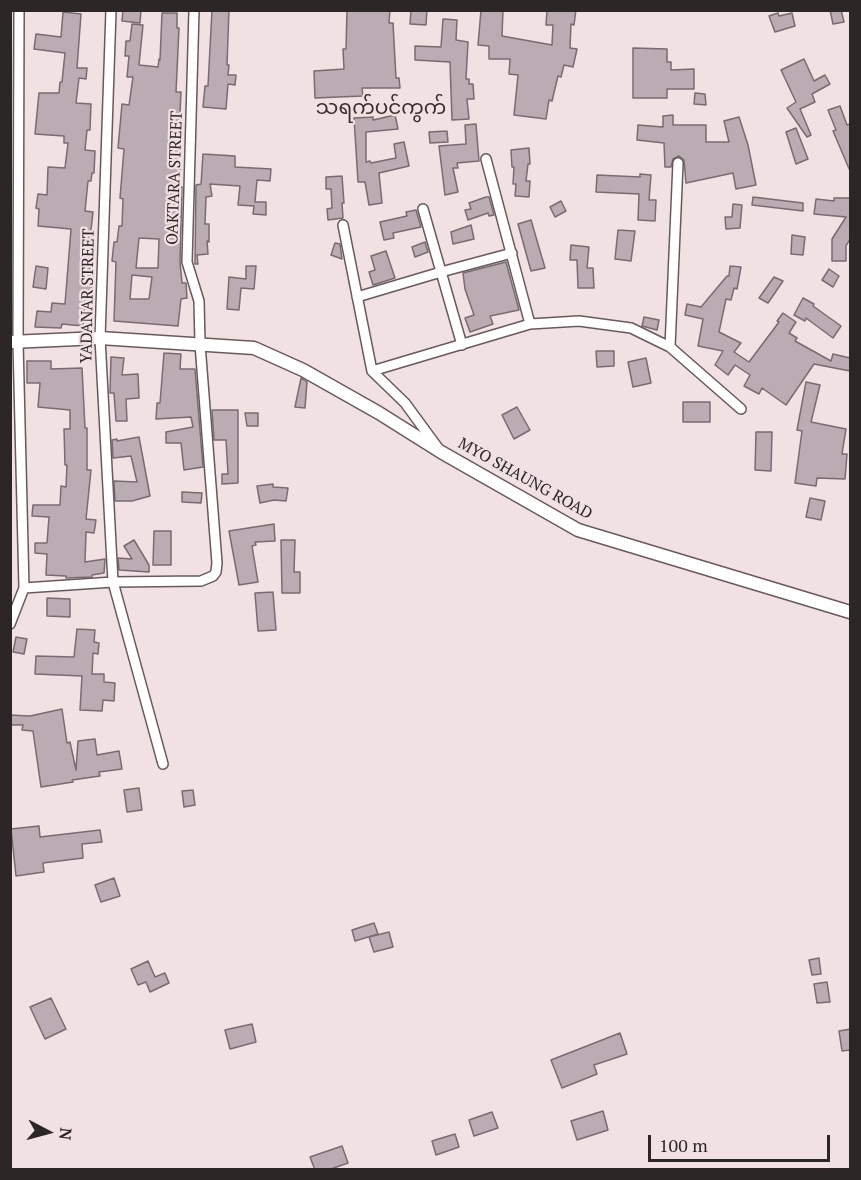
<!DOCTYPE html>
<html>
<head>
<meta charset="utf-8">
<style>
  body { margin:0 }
  #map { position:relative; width:861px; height:1180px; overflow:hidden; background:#f1e1e2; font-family:"PT Serif",serif }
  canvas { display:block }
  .frame { position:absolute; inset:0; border:12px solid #2c2627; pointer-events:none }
  .north { position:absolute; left:18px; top:1102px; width:60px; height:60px; -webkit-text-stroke:4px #f1e1e2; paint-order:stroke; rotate:96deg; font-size:16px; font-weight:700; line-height:24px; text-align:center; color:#2c2627 }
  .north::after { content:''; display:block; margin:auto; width:21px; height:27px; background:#2c2627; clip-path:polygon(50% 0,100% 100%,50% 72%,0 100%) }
  .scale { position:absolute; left:648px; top:1135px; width:182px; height:27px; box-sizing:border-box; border:3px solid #2c2627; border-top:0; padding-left:8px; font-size:18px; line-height:21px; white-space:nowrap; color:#2c2627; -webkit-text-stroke:4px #f1e1e2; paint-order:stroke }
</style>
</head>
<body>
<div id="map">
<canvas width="861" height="1180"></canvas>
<div class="frame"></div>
<div class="north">N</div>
<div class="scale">100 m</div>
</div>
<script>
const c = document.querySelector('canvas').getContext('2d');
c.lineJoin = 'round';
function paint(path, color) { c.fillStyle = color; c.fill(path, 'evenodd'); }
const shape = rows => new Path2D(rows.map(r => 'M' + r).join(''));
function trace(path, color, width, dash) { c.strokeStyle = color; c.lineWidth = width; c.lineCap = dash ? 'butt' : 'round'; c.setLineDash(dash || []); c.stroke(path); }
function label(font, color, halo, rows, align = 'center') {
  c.font = font + ' "PT Serif","Noto Sans Myanmar",serif'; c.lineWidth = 4.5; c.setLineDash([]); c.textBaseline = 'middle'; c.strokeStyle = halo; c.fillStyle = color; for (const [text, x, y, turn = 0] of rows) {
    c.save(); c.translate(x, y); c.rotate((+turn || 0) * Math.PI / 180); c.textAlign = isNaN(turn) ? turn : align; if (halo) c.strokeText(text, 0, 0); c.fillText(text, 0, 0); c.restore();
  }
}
const building = shape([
  [123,10,141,10,140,23,122,21,123,10],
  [212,10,229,10,227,65,229,65,228,75,236,75,235,85,228,84,226,109,203,107,205,86,208,86,212,10],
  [347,10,390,10,389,23,393,23,396,78,399,78,400,88,362,88,363,96,315,98,314,71,344,69,343,49,346,49,347,10],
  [411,10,427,10,426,25,410,24,411,10],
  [481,10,503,10,502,36,552,45,553,25,546,25,547,10,576,10,574,25,571,24,570,48,577,49,573,67,564,65,561,77,558,76,552,101,549,100,546,119,514,115,518,75,509,74,510,59,489,59,489,46,478,45,481,10],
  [830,10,841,10,844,22,833,24,830,10],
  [63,12,81,14,77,68,87,68,86,79,79,78,76,103,91,104,90,130,87,130,85,150,95,151,94,173,92,173,91,181,88,181,85,211,93,212,91,230,94,231,89,275,93,276,91,292,88,305,85,305,83,326,62,324,61,328,35,327,37,311,51,312,52,303,65,304,71,229,38,226,39,209,36,208,38,194,47,195,48,167,65,168,68,143,64,143,64,136,35,134,39,93,59,93,60,82,62,82,65,53,34,49,36,34,61,37,63,12],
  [162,13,177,13,177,28,179,28,176,92,181,92,180,114,182,114,179,162,181,163,179,188,182,187,180,262,182,283,186,283,187,298,181,299,178,326,114,321,116,262,112,261,114,242,117,242,119,226,122,226,123,199,120,198,124,149,118,148,122,104,129,105,133,77,127,77,129,56,125,56,126,41,130,41,132,24,143,25,139,65,158,67,159,59,160,60,162,13],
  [139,238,159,239,158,268,136,268,139,238],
  [132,275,152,277,149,299,130,299,132,275],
  [778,13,779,16,792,13,795,26,775,32,769,16,778,13],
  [443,19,457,20,456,40,468,42,466,79,469,79,469,84,473,84,474,99,467,99,469,119,452,120,450,62,415,60,415,46,441,47,443,19],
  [633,48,667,49,667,62,671,62,671,70,694,69,694,89,667,89,667,98,633,98,633,48],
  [804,59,814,81,825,75,830,84,812,94,815,102,800,109,811,135,807,137,787,108,796,102,781,70,804,59],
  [695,93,705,94,706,105,694,104,695,93],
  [840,106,847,125,850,124,850,171,833,131,836,130,828,110,840,106],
  [395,115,398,129,366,132,366,162,370,161,371,163,396,158,394,144,404,142,409,166,379,173,382,203,369,205,365,182,358,182,354,118,373,117,373,120,395,115],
  [673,115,673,125,706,125,706,142,729,142,724,121,739,117,748,145,756,185,736,189,733,173,686,183,684,160,679,156,673,159,671,167,665,167,664,143,637,140,638,125,663,127,663,116,673,115],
  [476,124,479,161,457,163,458,168,453,168,458,192,445,195,439,146,466,144,465,125,476,124],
  [796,128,808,159,796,164,786,132,796,128],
  [447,131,448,142,430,143,429,132,447,131],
  [529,148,530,164,528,164,526,181,530,181,529,197,515,196,516,184,513,184,514,167,512,167,511,150,529,148],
  [203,154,235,156,235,167,271,169,270,181,257,180,255,202,266,202,266,215,253,214,254,206,238,205,240,186,210,184,212,196,206,197,205,224,209,224,209,242,207,241,208,254,197,255,198,264,195,264,196,185,201,184,203,154],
  [640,174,651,175,649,200,656,200,655,221,638,220,639,194,596,192,597,175,640,177,640,174],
  [342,176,344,203,342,203,343,218,328,220,327,209,332,208,331,189,326,189,326,177,342,176],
  [486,197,489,197,494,215,489,216,488,213,468,220,465,210,471,209,469,203,486,197],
  [753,197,803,203,803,211,752,205,753,197],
  [834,198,850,198,850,239,846,246,846,261,832,261,832,239,846,217,814,214,816,199,834,201,834,198],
  [561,201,566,211,555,217,550,207,561,201],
  [733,204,742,205,740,228,726,229,725,217,732,217,733,204],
  [416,210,421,227,393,233,394,238,384,240,380,222,407,216,406,212,416,210],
  [531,220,545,268,531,271,518,224,531,220],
  [471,225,474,239,453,244,451,232,471,225],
  [618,230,635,231,631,261,615,259,618,230],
  [792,235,805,237,803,255,791,254,792,235],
  [425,242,428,252,415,257,412,247,425,242],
  [335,243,340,244,342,259,331,255,335,243],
  [571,245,589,247,587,268,593,268,594,288,578,288,577,260,570,260,571,245],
  [386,251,395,278,373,285,369,272,375,270,371,256,386,251],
  [506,262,519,310,490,316,493,324,470,332,465,318,474,315,465,289,463,273,506,262],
  [36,266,48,268,46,289,33,287,36,266],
  [246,266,256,266,254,289,241,288,239,310,227,309,229,277,246,279,246,266],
  [730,266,741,267,737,289,734,288,731,300,726,299,719,332,741,343,734,352,749,362,779,322,777,321,783,313,796,322,789,333,797,338,795,341,831,361,833,354,850,358,850,371,814,364,786,405,762,388,759,394,744,386,750,375,735,365,728,375,715,365,723,351,698,346,703,319,685,315,687,304,701,307,727,276,729,276,730,266],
  [829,269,839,276,833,287,822,280,829,269],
  [774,277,783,281,768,303,759,298,774,277],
  [803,298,814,304,813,306,841,326,833,338,806,318,805,321,794,315,803,298],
  [644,317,659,320,657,330,642,326,644,317],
  [596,351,614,351,614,366,597,367,596,351],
  [164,353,181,354,180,369,195,369,203,467,184,470,181,443,166,443,166,432,193,427,191,417,156,419,157,403,160,403,164,353],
  [111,357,124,358,122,375,138,374,139,398,126,399,127,421,116,421,114,393,110,393,111,357],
  [646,358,651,383,633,387,628,362,646,358],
  [27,361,51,361,51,369,82,368,85,428,87,428,87,470,91,470,86,519,96,520,94,533,86,532,85,562,105,559,104,573,92,575,92,577,66,578,66,576,46,575,47,554,35,553,35,543,47,543,49,517,32,516,33,505,60,505,61,486,66,487,67,465,65,465,64,429,70,429,70,410,38,407,40,383,27,383,27,361],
  [301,378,307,382,305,408,295,407,301,378],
  [806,382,820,385,811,422,846,429,842,454,847,454,845,479,817,478,816,486,795,483,802,431,797,430,806,382],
  [683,402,710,402,710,422,683,422,683,402],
  [517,407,530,430,514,439,502,415,517,407],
  [212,410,238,410,238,483,222,484,222,474,228,474,226,440,214,440,212,410],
  [245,413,258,413,258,426,247,426,245,413],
  [756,432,772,432,771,471,755,470,756,432],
  [139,437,150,496,132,501,115,501,114,481,137,482,131,456,113,458,112,440,117,439,117,441,139,437],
  [273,484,273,487,288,488,286,501,274,500,260,503,257,486,273,484],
  [182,492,202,493,201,503,182,502,182,492],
  [810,498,825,501,821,520,806,517,810,498],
  [274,524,275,541,255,542,256,545,252,546,258,582,239,585,229,531,274,524],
  [154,531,171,531,171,565,153,565,154,531],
  [134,540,149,565,149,572,119,570,118,558,132,559,124,546,134,540],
  [281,540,295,540,294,572,300,572,300,593,282,593,281,540],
  [273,592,276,630,258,631,255,593,273,592],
  [47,598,70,599,70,617,47,616,47,598],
  [77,629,95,630,94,642,99,643,98,654,93,653,92,674,104,674,104,682,115,683,114,701,103,700,102,711,80,710,82,676,35,674,36,656,74,657,77,629],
  [16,637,27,639,24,654,13,652,16,637],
  [62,709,67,743,70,742,76,770,78,741,95,739,97,755,119,751,122,769,99,772,100,776,72,780,73,782,41,787,33,731,22,730,23,725,10,725,10,715,30,716,62,709],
  [139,788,142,810,127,812,124,790,139,788],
  [193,790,195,805,184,807,182,791,193,790],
  [39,826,40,837,100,830,102,842,82,844,83,858,43,863,44,872,16,876,11,829,39,826],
  [114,878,120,896,101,902,95,885,114,878],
  [374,923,378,934,355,941,352,930,374,923],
  [389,932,393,947,374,952,369,937,389,932],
  [819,958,821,974,812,975,809,960,819,958],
  [148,961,155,977,165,973,169,983,150,992,146,982,138,985,131,969,148,961],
  [827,982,830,1002,817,1003,814,984,827,982],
  [51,998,66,1029,45,1039,30,1007,51,998],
  [252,1024,256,1042,230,1049,225,1030,252,1024],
  [850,1029,850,1050,842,1051,839,1031,850,1029],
  [620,1033,627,1054,594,1065,597,1074,562,1088,551,1060,620,1033],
  [603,1111,608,1130,577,1140,571,1121,603,1111],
  [492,1112,498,1128,474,1136,469,1120,492,1112],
  [455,1134,459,1147,436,1155,432,1141,455,1134],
  [342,1146,348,1163,328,1170,315,1170,310,1157,342,1146]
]);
paint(building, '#baacb2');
trace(building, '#786b71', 1.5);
const minor = shape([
  [19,10,18,342,24,588],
  [111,10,100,338,113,582,163,764],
  [486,159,530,324],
  [423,209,462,345],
  [343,225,372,371,405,403,438,448],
  [357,297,441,272,512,253],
  [670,347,678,163],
  [372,371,530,324,579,321,631,328,670,347,741,409],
  [10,624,24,588,113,582,201,581,213,576,216,572,217,563,200,344,199,301,187,262,194,10]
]);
const tertiary = shape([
  [10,342,100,338,254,348,303,370,379,413,441,452,578,530,850,612]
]);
trace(minor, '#685a5b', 12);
trace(tertiary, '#685a5b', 15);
trace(minor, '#fff', 9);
trace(tertiary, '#fff', 12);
label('16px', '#2c2627', '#f1e1e2', [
  ["OAKTARA STREET",175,178,-88],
  ["YADANAR STREET",88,296,-89],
  ["MYO SHAUNG ROAD",525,479,29]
]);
label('20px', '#372b2b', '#f1e1e2', [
  ["သရက်ပင်ကွက်",381,108]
]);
</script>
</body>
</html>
